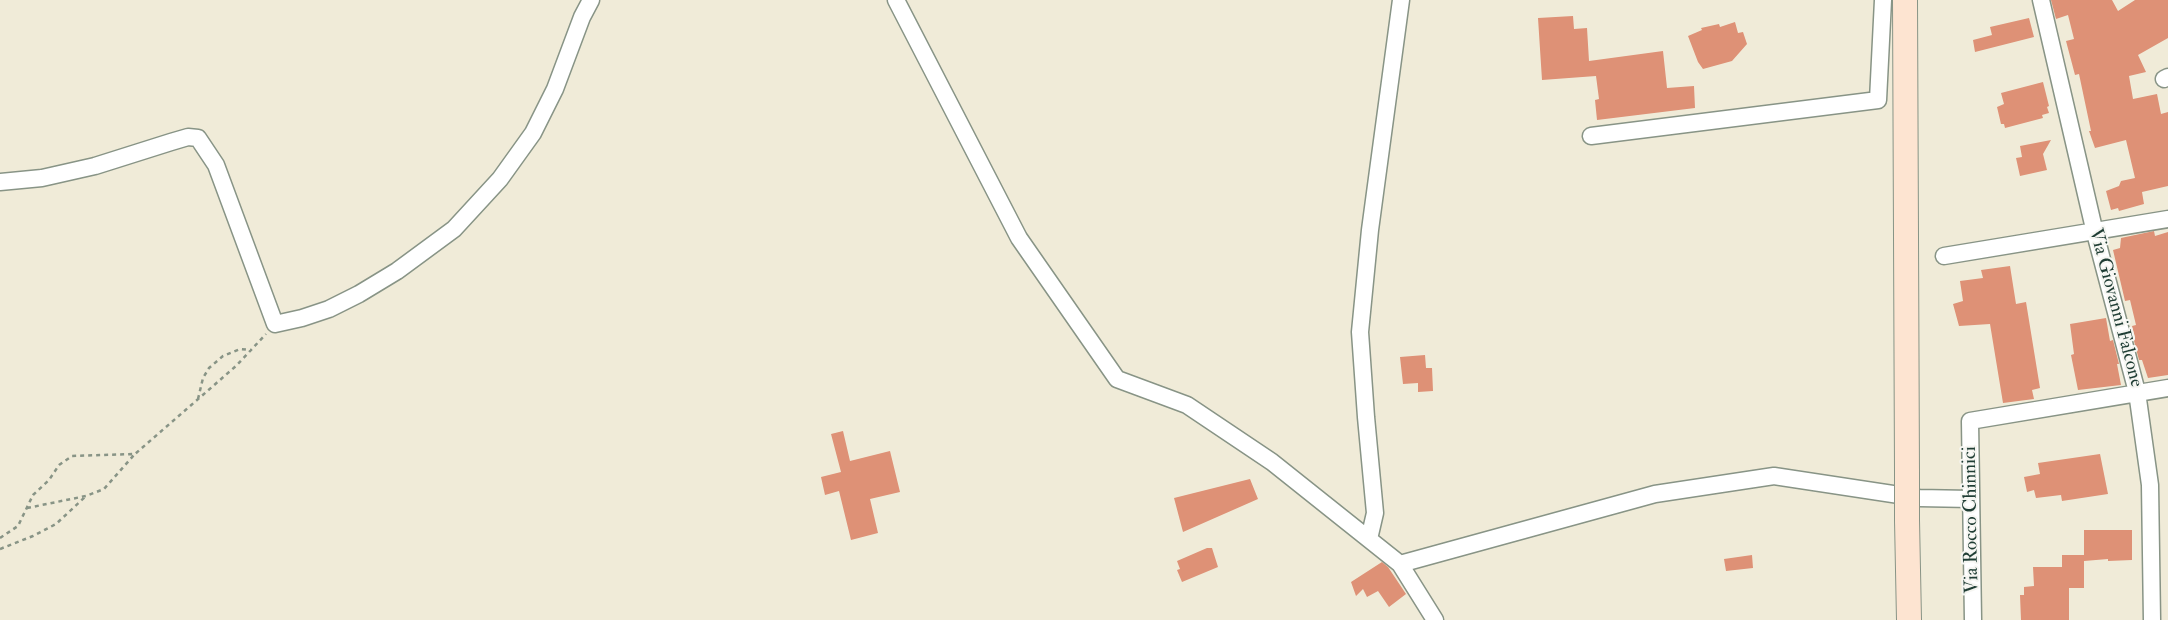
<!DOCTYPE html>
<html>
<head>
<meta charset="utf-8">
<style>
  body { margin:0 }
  canvas { display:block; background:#f0ebd8 }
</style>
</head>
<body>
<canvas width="2168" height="620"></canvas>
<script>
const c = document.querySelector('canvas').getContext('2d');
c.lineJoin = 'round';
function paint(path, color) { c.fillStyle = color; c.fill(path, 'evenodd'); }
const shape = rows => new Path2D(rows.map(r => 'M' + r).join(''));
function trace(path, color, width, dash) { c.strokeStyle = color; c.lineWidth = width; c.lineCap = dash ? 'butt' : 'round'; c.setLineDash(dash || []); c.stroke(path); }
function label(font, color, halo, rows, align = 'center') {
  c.font = font + ' "IM FELL Double Pica",serif'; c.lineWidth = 4; c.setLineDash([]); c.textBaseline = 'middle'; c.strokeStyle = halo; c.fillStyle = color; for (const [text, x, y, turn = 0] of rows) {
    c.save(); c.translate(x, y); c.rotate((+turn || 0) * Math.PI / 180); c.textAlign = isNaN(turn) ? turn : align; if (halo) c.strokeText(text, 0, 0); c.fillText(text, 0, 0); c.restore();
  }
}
paint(shape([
  [2051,0,2112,0,2118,11,2135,0,2168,0,2168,38,2138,55,2146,72,2129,76,2133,99,2157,94,2161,114,2168,112,2168,186,2142,192,2144,204,2119,211,2118,208,2111,210,2106,191,2119,186,2121,181,2135,178,2126,140,2095,148,2089,131,2091,131,2079,74,2075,75,2066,41,2074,39,2068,15,2056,19],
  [1573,16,1574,29,1587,28,1589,61,1663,51,1667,88,1694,86,1695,108,1597,120,1595,100,1599,99,1596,76,1542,80,1538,18],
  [2029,18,2034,37,1975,52,1973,40,1992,35,1990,27],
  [1735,22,1738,33,1743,32,1747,44,1732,61,1703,69,1698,62,1688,36,1702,30,1701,28,1719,24,1720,27],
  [2043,82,2049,106,2047,107,2049,113,2042,115,2043,118,2005,128,2004,124,2001,124,1997,107,2004,104,2001,93],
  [2051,140,2043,154,2047,170,2020,176,2016,158,2022,157,2020,146],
  [2154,231,2155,236,2168,232,2168,375,2148,378,2142,360,2139,360,2133,337,2135,337,2132,326,2136,325,2130,300,2125,301,2113,250,2120,248,2121,238],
  [2010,266,2016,304,2026,302,2040,388,2032,390,2034,399,2003,403,1990,324,1959,326,1953,304,1963,301,1960,281,1983,278,1981,270],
  [2106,318,2110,341,2113,340,2119,364,2117,364,2121,385,2078,390,2071,355,2074,354,2070,324],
  [1425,355,1426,368,1432,368,1433,391,1418,392,1418,383,1403,384,1400,357],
  [843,431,850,461,890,451,900,492,870,499,878,533,851,540,839,491,825,495,821,477,841,472,831,434],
  [2100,454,2108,494,2062,501,2061,495,2036,498,2034,490,2027,492,2024,477,2040,474,2038,463],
  [1250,479,1258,499,1183,532,1174,498],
  [2084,530,2132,530,2132,560,2108,561,2108,559,2084,561],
  [1207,548,1212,548,1218,567,1182,582,1177,570,1180,569,1177,561],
  [1752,555,1753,568,1726,571,1724,559],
  [2062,555,2084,555,2084,588,2069,588,2069,620,2021,620,2020,595,2024,595,2024,587,2034,586,2033,567,2062,567],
  [1382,562,1388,567,1406,594,1389,607,1378,591,1367,597,1363,589,1356,596,1351,582]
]), '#de9176');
const minor = shape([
  [896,0,1019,238,1117,379,1187,405,1272,462,1400,564,1435,620],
  [2041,0,2095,233,2137,392,2150,485,2152,620],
  [2164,79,2168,77],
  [1591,136,1878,100,1883,0],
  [0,182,42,178,95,166,171,142,188,137,198,138,216,165,275,324,302,318,329,309,359,294,397,271,454,229,500,179,533,133,555,89,582,17,591,0],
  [1944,256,2168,219],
  [1369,539,1375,513,1366,417,1360,332,1370,230,1401,0],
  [1400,564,1655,494,1774,476,1919,498,1971,499],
  [1973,620,1970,421,2168,388]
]);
const secondary = shape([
  [1905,0,1907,472],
  [1907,520,1909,620]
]);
trace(minor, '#889486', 19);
trace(secondary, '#889486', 26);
trace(shape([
  [198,399,203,378,209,368,223,356,240,349,251,350],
  [27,508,86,496,104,489,134,455],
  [0,538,18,526,33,495,49,480,59,465,72,456,135,454,236,366,266,334],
  [0,549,33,536,56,524,85,497]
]), '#889486', 2.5, [4, 4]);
trace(minor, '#fff', 16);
trace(secondary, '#fde4d1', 24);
const secondaryBridge = shape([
  [1907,472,1907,520]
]);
trace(secondaryBridge, '#889486', 26, []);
trace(secondaryBridge, '#fde4d1', 24);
label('19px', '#1f3d34', '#f6f6f2', [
  ["Via Giovanni Falcone",2115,308,75],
  ["Via Rocco Chinnici",1972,520,-91]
]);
</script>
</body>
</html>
